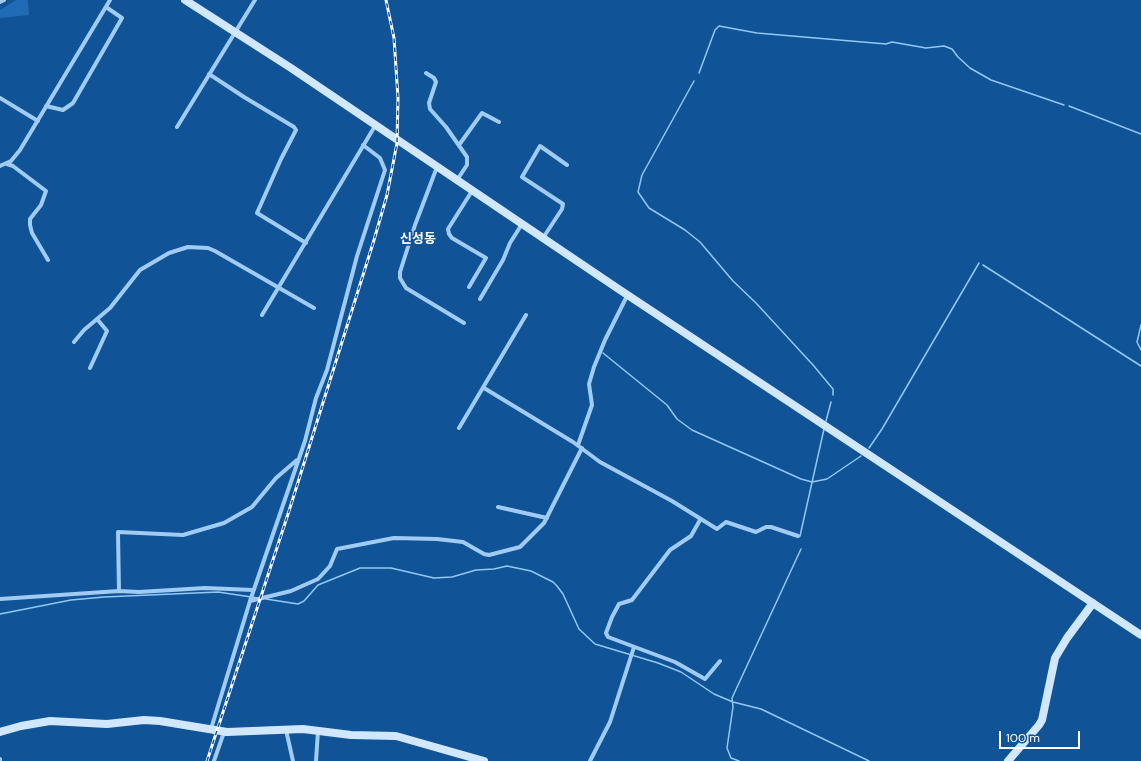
<!DOCTYPE html>
<html>
<head>
<meta charset="utf-8">
<style>
  body { margin:0 }
  #map { position:relative; width:1141px; height:761px; overflow:hidden; background:#105497; font-family:"DM Sans",sans-serif }
  canvas { display:block }
  .scale { position:absolute; left:999px; top:731px; width:81px; height:18px; box-sizing:border-box; border:2px solid #fff; border-top:0; padding-left:5px; font-size:12px; line-height:14px; white-space:nowrap; color:#fff; -webkit-text-stroke:3px #105497; paint-order:stroke }
</style>
</head>
<body>
<div id="map">
<canvas width="1141" height="761"></canvas>
<div class="scale">100 m</div>
</div>
<script>
const c = document.querySelector('canvas').getContext('2d');
c.lineJoin = 'round';
function paint(path, color) { c.fillStyle = color; c.fill(path, 'evenodd'); }
const shape = rows => new Path2D(rows.map(r => 'M' + r).join(''));
function trace(path, color, width, dash) { c.strokeStyle = color; c.lineWidth = width; c.lineCap = dash ? 'butt' : 'round'; c.setLineDash(dash || []); c.stroke(path); }
function label(font, color, halo, rows, align = 'center') {
  c.font = font + ' "DM Sans","Noto Sans KR",sans-serif'; c.lineWidth = 3.5; c.setLineDash([]); c.textBaseline = 'middle'; c.strokeStyle = halo; c.fillStyle = color; for (const [text, x, y, turn = 0] of rows) {
    c.save(); c.translate(x, y); c.rotate((+turn || 0) * Math.PI / 180); c.textAlign = isNaN(turn) ? turn : align; if (halo) c.strokeText(text, 0, 0); c.fillText(text, 0, 0); c.restore();
  }
}
paint(shape([
  [16,0,28,0,29,15,0,18,0,10]
]), '#1f6cb5');
trace(shape([
  [699,73,715,30,719,26,757,33,886,44,892,42,926,48,944,46,952,49,958,57,970,68,991,80,1064,105],
  [694,81,642,175,638,192,649,208,685,230,700,242,733,281,756,303,813,365,833,389,833,395],
  [1069,106,1141,134],
  [983,265,1141,366],
  [1141,325,1137,342,1141,350],
  [603,353,667,405,677,419,692,430,801,479,812,482,827,479,861,456],
  [826,421,831,402],
  [869,448,882,429,979,263],
  [800,536,824,429],
  [266,599,298,604,304,601,318,585,360,568,391,568,434,578,452,577,476,570,494,569,507,566,531,571,553,582,557,586,563,594,579,629,595,644,658,663,681,672,714,694,733,702,761,709,869,761],
  [0,614,71,600,104,597,218,592,258,598],
  [739,761,731,758,727,748,733,707,732,698,801,549]
]), '#92c8f7', 1.5);
trace(shape([
  [0,2,4,0],
  [426,73,434,78,436,82,429,103,430,109,446,127,467,157,467,165,457,180],
  [209,74,244,97,294,127,296,130,281,159,257,213,306,243],
  [0,98,38,121],
  [46,106,63,110,73,103,122,18,106,7],
  [177,127,255,0],
  [459,145,482,113,499,122],
  [7,164,13,166,46,191,41,205,30,219,30,225,32,233,48,260],
  [0,166,11,161,20,150,110,0],
  [437,167,415,225,400,272,400,278,406,288,464,323],
  [543,238,562,209,563,204,522,177,540,146,567,165],
  [469,287,486,258,452,238,449,234,448,229,472,191],
  [480,299,503,260,510,243,522,224],
  [262,315,375,126],
  [74,342,84,330,110,308,140,270,169,253,188,247,208,248,215,251,314,308],
  [90,368,107,331,97,319],
  [484,388,573,442,600,462,672,501,717,529,726,522,756,532,766,527,771,527,798,536],
  [459,428,526,315],
  [578,445,592,405,589,384,594,367,605,340,628,294],
  [498,507,547,518],
  [700,520,691,536,670,550,632,600,619,604,612,617,606,633,608,637,675,662,705,679,720,661],
  [119,591,118,532,183,535,224,523,252,507,276,478,297,460],
  [0,599,119,591,139,592,205,588,253,590],
  [250,601,291,591,318,579,330,566,337,549,394,538,437,539,463,542,484,554,489,555,520,547,544,523,582,448],
  [211,729,250,601,305,441,316,398,327,370,357,256,385,170,380,158,363,145],
  [286,730,293,761],
  [0,759,0,761],
  [214,761,223,735,226,733],
  [316,761,318,731],
  [590,761,610,722,634,647]
]), '#a0ccf4', 4);
trace(shape([
  [185,0,291,68,620,290,1141,635],
  [0,732,21,726,50,721,107,724,144,720,160,721,227,732,303,729,351,735,396,736,484,761],
  [1008,761,1039,725,1042,720,1055,658,1067,638,1093,603]
]), '#d0e7fd', 8);
const rail = shape([
  [207,761,289,511,374,240,387,195,397,143,398,98,394,38,386,0]
]);
trace(rail, '#fff', 3);
trace(rail, '#105497', 1.5, [4.5]);
label('bold 13px', '#fff', '#105497', [
  ["신성동",418,240]
]);
</script>
</body>
</html>
